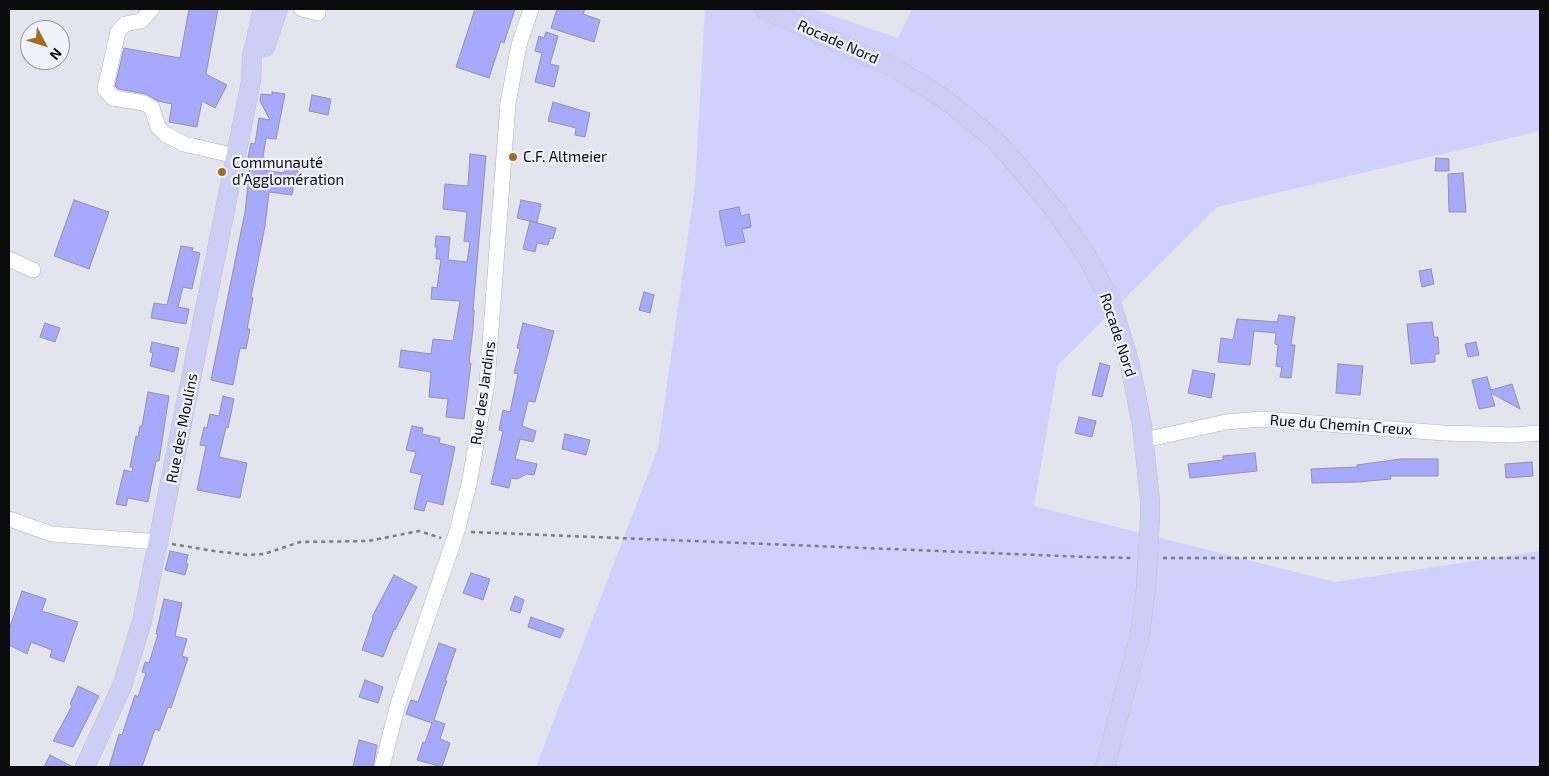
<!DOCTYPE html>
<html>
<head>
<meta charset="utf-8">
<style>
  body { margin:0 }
  #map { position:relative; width:1549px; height:776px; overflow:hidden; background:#e3e4ed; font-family:"Exo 2",sans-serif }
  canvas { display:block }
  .frame { position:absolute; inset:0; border:10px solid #0b0b0e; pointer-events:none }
  .north { position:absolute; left:20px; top:20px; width:50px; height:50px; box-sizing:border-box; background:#f0f1fb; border:1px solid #94959c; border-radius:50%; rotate:130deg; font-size:14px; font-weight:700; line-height:20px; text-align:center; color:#0b0b0e }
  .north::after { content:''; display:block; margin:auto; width:18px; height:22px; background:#a06d23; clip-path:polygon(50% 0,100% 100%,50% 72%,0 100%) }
</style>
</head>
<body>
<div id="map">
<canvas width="1549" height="776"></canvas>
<div class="frame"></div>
<div class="north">N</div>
</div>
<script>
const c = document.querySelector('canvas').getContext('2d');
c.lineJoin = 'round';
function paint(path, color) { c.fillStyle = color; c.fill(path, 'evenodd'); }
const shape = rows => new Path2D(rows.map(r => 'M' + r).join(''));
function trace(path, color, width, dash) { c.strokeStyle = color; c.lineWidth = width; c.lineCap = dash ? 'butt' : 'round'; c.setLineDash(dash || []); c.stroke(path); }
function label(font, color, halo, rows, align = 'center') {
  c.font = font + ' "Exo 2",sans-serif'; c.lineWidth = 4.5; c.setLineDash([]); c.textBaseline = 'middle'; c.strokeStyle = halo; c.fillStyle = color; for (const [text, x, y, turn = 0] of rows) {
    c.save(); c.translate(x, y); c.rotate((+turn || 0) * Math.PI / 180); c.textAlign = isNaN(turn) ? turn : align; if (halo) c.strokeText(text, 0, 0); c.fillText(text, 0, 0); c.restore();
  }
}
paint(shape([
  [705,9,813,9,898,38,912,9,1540,9,1540,131,1217,207,1058,365,1034,506,1335,582,1540,551,1540,767,536,767,658,448,695,186]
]), '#cfd1fc');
const building = shape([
  [189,9,218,9,206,74,227,85,215,108,202,101,197,127,169,122,172,104,158,101,146,94,118,89,115,86,124,48,180,58,189,9],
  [475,9,515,9,504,43,501,41,489,78,456,67,475,9],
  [557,9,585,9,583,14,600,20,594,42,551,28,557,9],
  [546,32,558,36,550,64,559,66,554,87,535,82,542,53,535,51,539,36,544,38,546,32],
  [272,92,285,94,276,139,266,138,263,157,265,158,262,170,284,173,285,167,298,169,296,181,294,181,292,195,269,192,265,226,251,297,253,298,247,329,250,329,246,349,240,348,233,385,211,380,245,212,251,158,248,157,251,143,255,144,259,118,270,120,260,101,261,94,272,95,272,92],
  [312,95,331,99,328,115,309,111,312,95],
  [553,102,590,113,585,137,575,135,576,128,548,121,553,102],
  [470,154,486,156,473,310,474,310,473,328,469,363,471,363,464,419,446,417,448,399,429,397,431,372,399,367,401,350,431,354,433,339,453,341,460,301,431,299,432,287,437,288,441,259,436,259,437,247,435,247,436,236,450,237,448,260,467,262,470,242,464,241,467,212,443,209,445,184,468,186,470,154],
  [1436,158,1449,159,1449,171,1435,171,1436,158],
  [1463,173,1466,212,1449,212,1448,174,1463,173],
  [74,200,109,212,89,269,54,256,74,200],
  [521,200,541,204,537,223,517,218,521,200],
  [739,207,741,216,749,214,751,227,742,229,745,242,726,246,719,211,739,207],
  [530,221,556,228,553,239,550,238,548,245,537,243,535,252,523,249,530,221],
  [181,246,193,248,192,251,200,253,192,289,183,287,178,307,189,309,186,324,151,318,154,303,167,305,181,246],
  [1431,269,1434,284,1422,287,1419,271,1431,269],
  [644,292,654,295,650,313,639,310,644,292],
  [1279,315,1295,317,1291,345,1295,345,1291,378,1280,377,1282,367,1276,366,1278,345,1275,344,1276,333,1254,331,1250,365,1218,362,1221,338,1233,340,1237,319,1277,322,1279,315],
  [1432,322,1434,337,1438,337,1439,354,1435,354,1435,362,1411,364,1407,324,1432,322],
  [45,323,60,328,55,342,40,337,45,323],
  [523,323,554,331,535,402,528,401,522,426,536,431,533,442,520,439,515,459,537,464,534,475,527,474,517,479,511,478,509,488,491,484,503,431,499,430,503,410,510,412,518,374,514,373,520,349,517,348,523,323],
  [152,342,179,348,174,372,150,366,153,353,150,352,152,342],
  [1476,342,1479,355,1468,357,1465,344,1476,342],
  [1100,363,1110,366,1102,397,1092,395,1100,363],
  [1338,364,1363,366,1360,395,1336,393,1338,364],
  [1193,370,1215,374,1211,398,1188,393,1193,370],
  [1487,377,1491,390,1512,384,1520,409,1491,393,1495,406,1479,409,1472,380,1487,377],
  [148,392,169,396,159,461,156,461,148,502,128,498,126,506,116,504,124,470,132,472,133,467,130,467,136,436,138,437,140,426,142,426,148,392],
  [223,396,234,399,228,428,226,427,219,457,247,463,240,498,197,490,206,446,200,445,204,427,207,428,210,414,219,416,223,396],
  [1079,417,1096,421,1092,437,1075,433,1079,417],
  [412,426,423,428,422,434,440,438,439,443,455,447,443,505,427,501,424,511,414,509,422,475,410,472,416,452,406,450,412,426],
  [565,434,590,440,586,455,562,449,565,434],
  [1255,453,1257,471,1190,478,1188,464,1223,460,1223,456,1255,453],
  [1400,459,1438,459,1438,476,1390,476,1391,479,1358,482,1312,483,1311,469,1357,467,1357,465,1400,459],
  [1532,462,1533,476,1506,478,1505,464,1532,462],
  [170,551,188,555,186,563,188,564,185,575,165,570,170,551],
  [471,573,490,579,483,600,463,593,471,573],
  [394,575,417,587,395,630,394,629,383,657,362,650,373,618,372,617,394,575],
  [22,591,46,599,42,611,78,622,64,662,50,657,52,650,31,642,27,654,9,645,9,630,22,591],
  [515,596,524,600,520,613,510,610,515,596],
  [164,599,182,603,175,636,187,639,182,656,188,658,171,708,168,707,159,731,155,729,142,767,109,767,119,734,122,735,135,695,138,697,146,673,142,672,145,662,149,663,158,634,156,634,164,599],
  [531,617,564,629,560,638,528,627,531,617],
  [439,643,456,649,445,681,447,681,445,686,434,720,445,724,440,739,450,743,442,767,417,760,423,742,425,743,432,723,406,714,411,700,418,702,439,643],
  [365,680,383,687,378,703,359,697,365,680],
  [78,686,99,696,73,747,53,741,72,706,70,704,78,686],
  [359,740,377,745,373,767,353,767,359,740],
  [50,755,73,767,44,767,50,755]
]);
paint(building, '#a7a9fd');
trace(building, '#94949d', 1);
const minor = shape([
  [152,9,141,21,125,24,118,32,105,89,113,98,144,103,152,108,158,127,165,134,184,144,236,156],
  [302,9,318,13],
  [9,259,33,270],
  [1144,440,1226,422,1262,419,1444,433,1512,435,1540,433],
  [9,519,52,534,160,542],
  [382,767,398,704,457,531,469,484,487,383,508,103,519,45,531,9]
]);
const major = shape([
  [764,9,898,70,946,100,995,140,1019,167,1054,209,1086,255,1111,302,1130,365,1142,425,1150,501,1150,518],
  [265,47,278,9],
  [85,767,122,686,142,621,251,81,252,57,263,9],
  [1105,767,1140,634]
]);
trace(minor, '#b1b2bb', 16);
trace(major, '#c4c4c5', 20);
trace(shape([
  [471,532,1087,557,1132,558],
  [172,544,214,551,247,555,264,554,300,542,368,541,419,531,441,538],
  [1163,558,1540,558]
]), '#7d7d83', 2.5, [4, 4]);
trace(minor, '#fff', 15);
trace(major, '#cdcef5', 19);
const majorBridge = shape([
  [1140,634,1146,588,1150,518]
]);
trace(majorBridge, '#c4c4c5', 20, []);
trace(majorBridge, '#cdcef5', 19);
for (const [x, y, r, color] of [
  [513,157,5,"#a06d23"],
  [222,172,5,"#a06d23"]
]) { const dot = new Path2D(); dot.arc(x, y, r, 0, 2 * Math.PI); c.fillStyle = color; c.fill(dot); trace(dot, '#f0f1fb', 2); }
label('15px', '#0b0b0e', '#f0f1fb', [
  ["Rocade Nord",838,42,24],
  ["Rocade Nord",1118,335,72],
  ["Rue des Jardins",483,393,-82],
  ["Rue du Chemin Creux",1341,425,4],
  ["Rue des Moulins",182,428,-79]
]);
label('15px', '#0b0b0e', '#f0f1fb', [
  ["C.F. Altmeier",523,157],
  ["Communauté",232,163],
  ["d’Agglomération",232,180]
], 'left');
</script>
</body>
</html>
